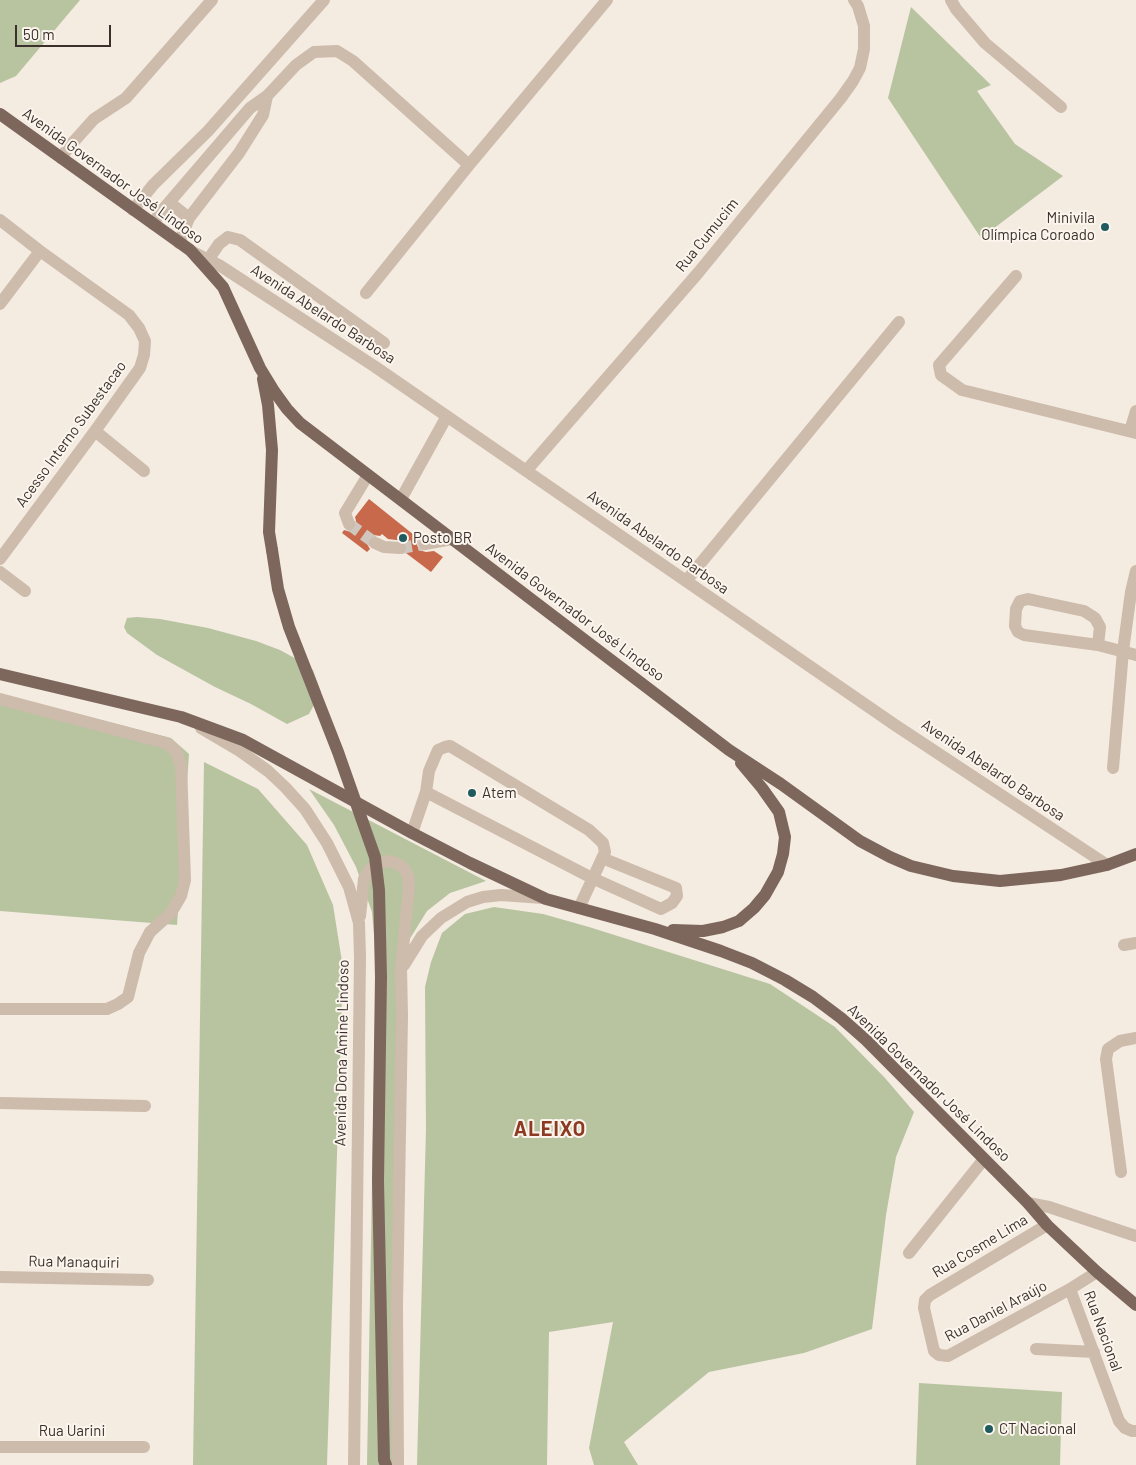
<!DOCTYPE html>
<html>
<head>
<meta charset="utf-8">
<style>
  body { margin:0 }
  #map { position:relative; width:1136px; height:1465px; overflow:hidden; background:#f4ebe1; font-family:Barlow,sans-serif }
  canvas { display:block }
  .scale { position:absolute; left:15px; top:25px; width:96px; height:22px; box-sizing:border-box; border:2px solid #3b302b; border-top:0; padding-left:6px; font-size:15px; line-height:18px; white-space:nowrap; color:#3b302b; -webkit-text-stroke:4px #fbf5ee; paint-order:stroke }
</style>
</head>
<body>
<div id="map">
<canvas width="1136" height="1465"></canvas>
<div class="scale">50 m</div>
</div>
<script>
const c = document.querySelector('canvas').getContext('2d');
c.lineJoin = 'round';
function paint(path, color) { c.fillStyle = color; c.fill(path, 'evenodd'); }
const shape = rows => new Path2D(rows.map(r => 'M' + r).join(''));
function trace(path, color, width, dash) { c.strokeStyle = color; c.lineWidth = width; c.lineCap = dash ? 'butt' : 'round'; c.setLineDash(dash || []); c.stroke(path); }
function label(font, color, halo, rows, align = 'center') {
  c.font = font + ' Barlow,sans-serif'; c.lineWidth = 4; c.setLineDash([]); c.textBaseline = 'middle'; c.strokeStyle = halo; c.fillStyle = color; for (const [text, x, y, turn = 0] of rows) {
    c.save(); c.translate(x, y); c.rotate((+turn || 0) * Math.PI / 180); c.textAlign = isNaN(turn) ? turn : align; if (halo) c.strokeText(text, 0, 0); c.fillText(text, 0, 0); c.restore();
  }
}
paint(shape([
  [0,0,80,0,16,76,0,83],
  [911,7,991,85,977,91,1015,144,1063,176,981,238,888,98],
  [137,617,160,619,208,628,256,641,280,650,300,661,313,670,321,692,309,714,287,724,251,704,215,687,157,655,127,633,124,627,127,618],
  [0,694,171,738,189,754,177,925,0,911],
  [204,762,258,789,307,845,333,905,343,968,327,1465,193,1465],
  [309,789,486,881,450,893,427,911,406,945,392,1465,367,1465,376,959,372,912,356,867,334,825],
  [494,907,543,914,589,927,770,984,835,1027,885,1078,914,1112,896,1157,886,1215,872,1329,804,1353,709,1372,624,1442,638,1465,594,1465,589,1448,613,1322,549,1332,547,1465,417,1465,426,1129,425,987,431,962,442,933,465,914],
  [919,1383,1062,1392,1060,1465,916,1465]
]), '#b8c4a0');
paint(shape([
  [369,499,419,539,417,545,419,550,426,552,434,551,443,557,431,572,406,553,408,548,407,544,404,541,388,539,382,534,380,536,374,535,370,537,367,540,367,544,370,549,367,552,342,533,344,530,351,532,355,529,357,525,355,517]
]), '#c8694b');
trace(shape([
  [349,524,375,543],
  [400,548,425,544]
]), '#cfc6bd', 12, [12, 6]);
trace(shape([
  [951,0,956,9,985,43,1061,107],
  [61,158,68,148,94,119,126,98,212,0],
  [170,203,189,218],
  [133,210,153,185,208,131,324,0],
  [0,220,40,251,129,315,139,328,145,341,144,355,140,368,95,431,0,559],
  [153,224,160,213,250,108,267,96,296,65,314,52,337,51,353,61,469,165],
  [179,243,189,218,239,153,263,115,267,96],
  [191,251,219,265,374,366,895,725,1107,865],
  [208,260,219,244,228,237,240,240,384,343],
  [1016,276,939,365,941,375,962,390,1136,433],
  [366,293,469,165,607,0],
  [0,304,40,251],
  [95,431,144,471],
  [1130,431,1136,411],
  [526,471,698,273,841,98,853,81,860,68,864,49,864,26,858,6,854,0],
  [401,499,447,416],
  [349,524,345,513,368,475],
  [375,543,384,547,400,548],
  [425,544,452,539],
  [0,572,25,591],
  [686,581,899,322],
  [1098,645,1100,627,1095,618,1084,611,1028,599,1020,601,1016,609,1015,626,1018,632,1024,635,1098,645,1136,655],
  [0,699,166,743,176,751,181,765,185,880,181,896,171,913,150,932,139,953,128,997,118,1004,107,1009,0,1009],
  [201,728,240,751,268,771,285,787,305,809,327,843,349,887,359,923,360,957,354,1465],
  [1113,768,1123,651,1131,592,1136,571],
  [426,792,592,878,661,909,672,903,677,896,676,888,602,858],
  [412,833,426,792,429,771,438,750,445,747,450,746,589,830,603,843,605,852,579,908],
  [360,916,364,879,369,870,377,864,388,861,396,863,404,868,408,876,409,888,401,969,402,1016,397,1307,398,1465],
  [1124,945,1136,943],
  [404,965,422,936,441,918,467,902,483,897,501,895,543,898],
  [0,1103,145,1106],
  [1121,1172,1106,1059,1108,1049,1120,1041,1136,1038],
  [1028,1203,1049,1207,1136,1236],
  [1047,1225,930,1295,925,1300,924,1308,934,1351,939,1355,948,1356,1070,1289,1097,1272],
  [909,1253,984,1159],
  [0,1277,148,1280],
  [1070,1289,1119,1421,1125,1428,1132,1431,1136,1431],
  [1036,1349,1094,1352],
  [0,1447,144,1447]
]), '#cdbbac', 12);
trace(shape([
  [0,114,190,250,208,270,223,287,260,368,274,391,287,409,300,423,729,750,781,784,860,841,890,857,911,866,953,876,1000,881,1061,875,1107,865,1136,854],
  [263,379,268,405,272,450,269,532,272,550],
  [0,674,181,717,243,740,412,833,470,863,546,899,655,929,721,951,752,963,785,980,813,997,841,1018,866,1040,1028,1203,1047,1225,1097,1272,1136,1305],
  [673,930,703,931,723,927,739,921,754,908,765,895,778,872,783,854,785,837,779,812,762,788,741,763],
  [381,977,378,1181,384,1460,386,1465]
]), '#7d675c', 12);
trace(shape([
  [272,550,278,589,289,627,338,752,375,857,379,890,381,977]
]), '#7d675c', 12);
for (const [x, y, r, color] of [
  [1105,227,5,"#1f5a5e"],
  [403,538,5,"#1f5a5e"],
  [472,793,5,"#1f5a5e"],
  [989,1429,5,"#1f5a5e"]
]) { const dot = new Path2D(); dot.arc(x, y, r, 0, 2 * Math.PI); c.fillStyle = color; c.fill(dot); trace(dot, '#fbf5ee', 2); }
label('15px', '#3b302b', '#fbf5ee', [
  ["Avenida Governador José Lindoso",113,176,36],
  ["Rua Cumucim",707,235,-51],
  ["Avenida Abelardo Barbosa",323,314,33],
  ["Acesso Interno Subestacao",71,434,-54],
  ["Avenida Abelardo Barbosa",658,542,35],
  ["Avenida Governador José Lindoso",575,612,37],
  ["Avenida Abelardo Barbosa",993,770,34],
  ["Avenida Dona Amine Lindoso",342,1053,-89],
  ["Avenida Governador José Lindoso",929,1083,44],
  ["Rua Cosme Lima",980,1246,-31],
  ["Rua Manaquiri",74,1262,1],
  ["Rua Daniel Araújo",996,1311,-28],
  ["Rua Nacional",1103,1331,70],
  ["Rua Uarini",72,1431]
]);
label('15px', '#3b302b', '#fbf5ee', [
  ["Minivila",1095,218,"right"],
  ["Olímpica Coroado",1095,235,"right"],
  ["Posto BR",413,538],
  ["Atem",482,793],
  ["CT Nacional",999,1429]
], 'left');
c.letterSpacing = '1px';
label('bold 20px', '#8c3b22', '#fbf5ee', [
  ["ALEIXO",550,1129]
]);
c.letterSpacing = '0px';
</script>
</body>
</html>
